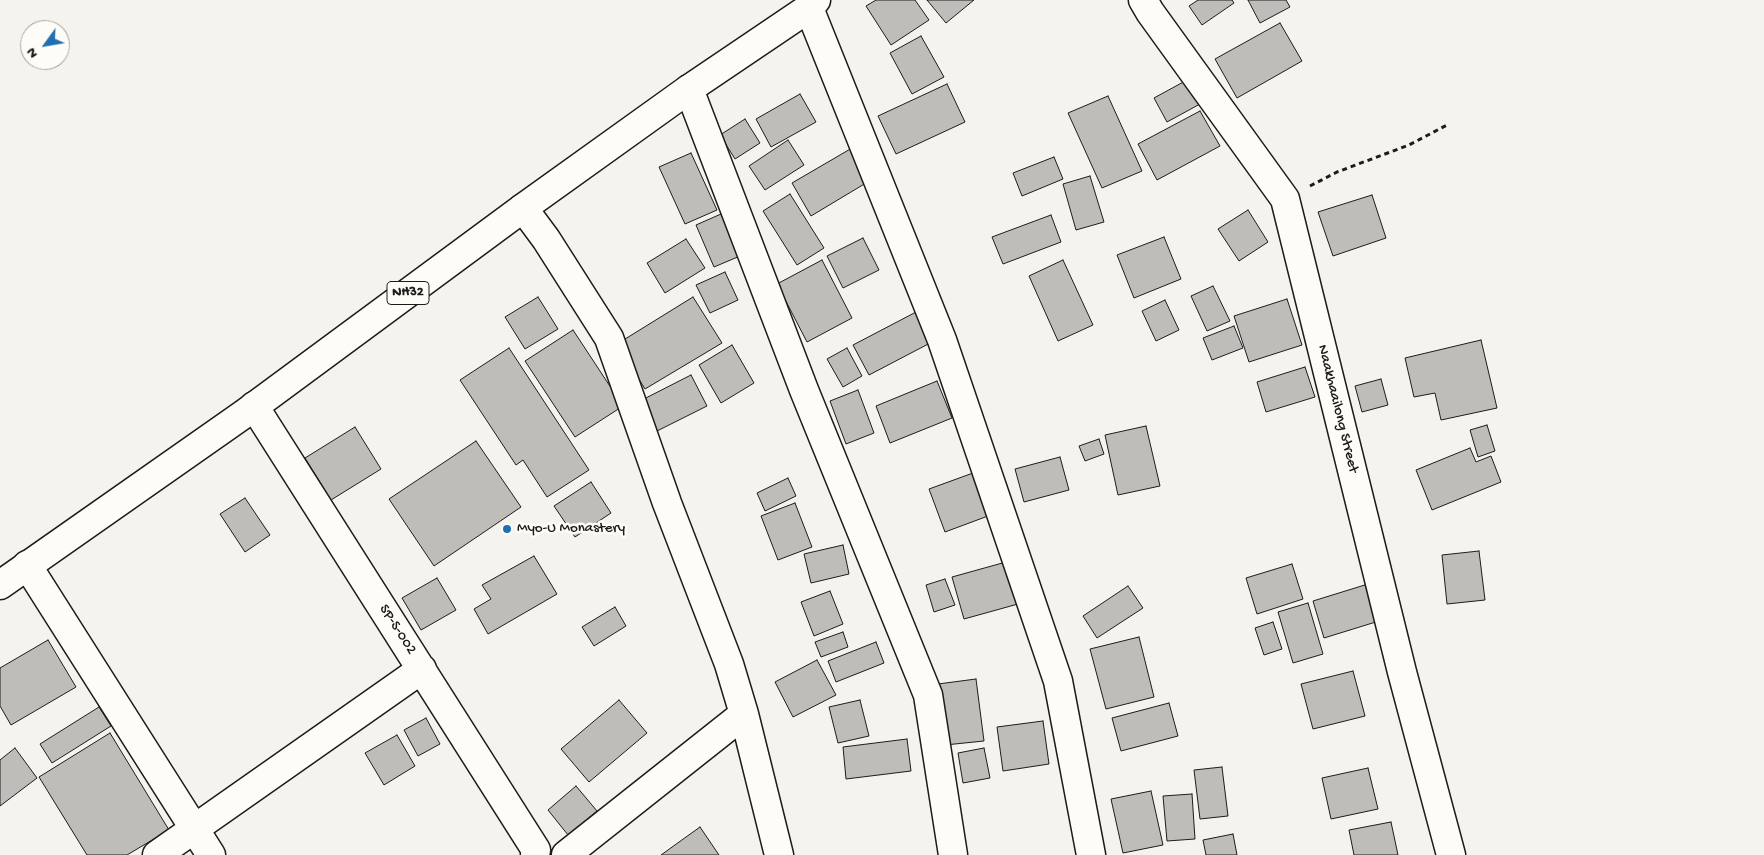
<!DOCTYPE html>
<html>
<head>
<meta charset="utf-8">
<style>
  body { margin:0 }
  #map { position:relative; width:1764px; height:855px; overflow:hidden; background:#f4f3ee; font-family:"Gochi Hand",sans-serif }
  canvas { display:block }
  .north { position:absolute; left:20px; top:20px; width:50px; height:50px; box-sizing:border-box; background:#fdfcf7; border:1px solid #a3a29f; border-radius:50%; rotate:238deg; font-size:14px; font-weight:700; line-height:20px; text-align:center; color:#1c1c1c }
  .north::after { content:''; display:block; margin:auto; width:18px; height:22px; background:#1f6fb2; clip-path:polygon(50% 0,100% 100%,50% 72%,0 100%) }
</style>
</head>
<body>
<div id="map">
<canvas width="1764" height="855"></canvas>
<div class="north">N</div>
</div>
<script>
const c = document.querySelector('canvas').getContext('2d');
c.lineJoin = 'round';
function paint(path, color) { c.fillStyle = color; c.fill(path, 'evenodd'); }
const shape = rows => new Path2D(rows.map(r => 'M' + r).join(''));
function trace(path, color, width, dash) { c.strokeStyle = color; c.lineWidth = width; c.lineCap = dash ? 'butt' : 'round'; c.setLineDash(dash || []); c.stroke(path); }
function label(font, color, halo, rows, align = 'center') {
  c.font = font + ' "Gochi Hand",sans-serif'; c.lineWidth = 5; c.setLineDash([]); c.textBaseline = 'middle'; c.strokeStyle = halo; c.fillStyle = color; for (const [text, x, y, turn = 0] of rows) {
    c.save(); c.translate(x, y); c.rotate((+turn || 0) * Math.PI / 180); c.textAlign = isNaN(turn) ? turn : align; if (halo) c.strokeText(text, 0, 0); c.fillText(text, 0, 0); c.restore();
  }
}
const building = shape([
  [876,0,915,0,929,20,891,45,866,6,876,0],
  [927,0,974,0,946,23,927,0],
  [1198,0,1232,0,1234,3,1202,25,1189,6,1198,0],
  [1248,0,1286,0,1290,7,1260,23,1248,0],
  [1280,23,1302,61,1237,98,1215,59,1280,23],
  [921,36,944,77,912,94,890,53,921,36],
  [1187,80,1200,104,1167,122,1154,98,1187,80],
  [947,84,965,122,896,154,878,116,947,84],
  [800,94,816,122,771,147,756,119,800,94],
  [1108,96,1142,171,1102,188,1068,113,1108,96],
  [1200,111,1220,146,1157,180,1138,144,1200,111],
  [745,119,760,143,735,159,720,135,745,119],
  [788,140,804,165,765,190,749,166,788,140],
  [852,148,871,180,811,216,792,183,852,148],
  [691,153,717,210,685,224,659,167,691,153],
  [1054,157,1063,179,1022,196,1013,173,1054,157],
  [1090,176,1104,222,1076,230,1063,184,1090,176],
  [790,194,824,248,797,265,763,211,790,194],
  [1372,195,1386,238,1333,256,1318,212,1372,195],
  [1248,210,1268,242,1239,261,1218,229,1248,210],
  [721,214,740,256,714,267,696,225,721,214],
  [1051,215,1061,242,1003,264,992,237,1051,215],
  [1164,237,1181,279,1134,298,1117,255,1164,237],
  [863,238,879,270,843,288,827,256,863,238],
  [686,239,705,268,665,293,647,263,686,239],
  [822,260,852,318,807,342,777,284,822,260],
  [1063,260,1093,325,1058,341,1029,276,1063,260],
  [725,272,738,300,710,313,696,285,725,272],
  [1213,286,1230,321,1207,331,1191,296,1213,286],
  [538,297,558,329,525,349,505,317,538,297],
  [693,297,722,343,645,389,617,344,693,297],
  [1287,299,1302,345,1249,362,1234,316,1287,299],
  [1165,300,1179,330,1156,341,1142,311,1165,300],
  [918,311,934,341,869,375,853,345,918,311],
  [1234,326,1243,348,1212,360,1203,338,1234,326],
  [573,330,623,406,575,437,525,361,573,330],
  [1481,340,1497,408,1441,420,1435,393,1414,397,1405,358,1481,340],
  [732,345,754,383,721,403,699,365,732,345],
  [509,348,589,470,547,497,523,460,516,465,460,380,509,348],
  [847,348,862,376,843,387,827,359,847,348],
  [1305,367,1315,397,1266,412,1257,382,1305,367],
  [691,375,707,406,653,433,638,402,691,375],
  [1381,379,1388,405,1362,412,1355,386,1381,379],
  [937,381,952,418,890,443,876,406,937,381],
  [858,390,874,433,846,444,830,401,858,390],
  [1487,425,1495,451,1478,457,1470,430,1487,425],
  [1146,426,1160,486,1118,495,1105,435,1146,426],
  [355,427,381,469,331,500,305,458,355,427],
  [1099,439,1104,454,1085,461,1079,446,1099,439],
  [476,441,521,507,434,566,389,499,476,441],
  [1470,448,1476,462,1491,456,1501,482,1432,510,1416,470,1470,448],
  [1060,457,1069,490,1024,502,1015,469,1060,457],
  [973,473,988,516,945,532,929,489,973,473],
  [788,478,796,496,765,511,757,493,788,478],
  [591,482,611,513,575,537,554,506,591,482],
  [245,498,270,535,245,552,220,514,245,498],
  [795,503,812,547,778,560,761,516,795,503],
  [843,545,849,574,811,583,804,554,843,545],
  [1479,551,1485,600,1447,604,1442,555,1479,551],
  [534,556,557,594,488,634,474,609,491,599,482,585,534,556],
  [1006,562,1018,604,964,619,952,577,1006,562],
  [1292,564,1303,599,1257,614,1246,578,1292,564],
  [437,578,456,610,421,630,402,598,437,578],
  [945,579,955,605,934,612,926,585,945,579],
  [1368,584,1379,621,1324,638,1313,601,1368,584],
  [1128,586,1143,608,1097,638,1083,616,1128,586],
  [830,591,843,624,814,636,801,602,830,591],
  [1308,603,1323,654,1293,663,1278,612,1308,603],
  [615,607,626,626,594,646,582,627,615,607],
  [1273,622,1282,649,1264,655,1255,628,1273,622],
  [843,632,848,647,821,657,815,642,843,632],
  [1139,637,1154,697,1106,709,1090,649,1139,637],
  [48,640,76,687,11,725,0,706,0,668,48,640],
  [876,642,884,663,836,682,828,661,876,642],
  [817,660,836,695,793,717,775,682,817,660],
  [1353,671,1365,716,1313,729,1301,684,1353,671],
  [976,679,984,741,945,745,938,684,976,679],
  [619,700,647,733,589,782,561,749,619,700],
  [860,700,869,736,838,743,829,707,860,700],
  [1169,703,1178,736,1121,751,1112,718,1169,703],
  [99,707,111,726,52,763,40,744,99,707],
  [426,718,440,744,418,756,404,730,426,718],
  [1043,721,1049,764,1003,771,997,727,1043,721],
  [110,733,169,830,127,855,87,855,39,777,110,733],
  [397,735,415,766,384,785,365,753,397,735],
  [907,739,911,771,846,779,843,747,907,739],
  [15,748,37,778,0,806,0,760,15,748],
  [984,748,990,778,963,783,958,753,984,748],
  [1222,767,1228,816,1200,819,1194,770,1222,767],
  [1368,768,1378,809,1331,819,1322,778,1368,768],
  [576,786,597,811,568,835,548,810,576,786],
  [1151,791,1163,845,1123,853,1111,799,1151,791],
  [1192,794,1195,839,1167,841,1163,796,1192,794],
  [1391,822,1398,855,1354,855,1349,830,1391,822],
  [700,827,719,855,661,855,700,827],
  [1233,834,1237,855,1206,855,1203,840,1233,834]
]);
paint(building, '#bebdba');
trace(building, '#1c1c1c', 1);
const minor = shape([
  [1143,0,1150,12,1285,199,1402,672,1451,855],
  [809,8,942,340,1058,681,1091,855],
  [689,89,804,390,928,695,953,855],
  [523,208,546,239,609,338,667,503,729,664,744,714,779,855],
  [254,406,536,850,535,855],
  [27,565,211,855],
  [157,855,422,669],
  [566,855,744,714]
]);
const highway = shape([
  [0,585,244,414,523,208,689,89,809,8,816,0]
]);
trace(minor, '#1c1c1c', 31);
trace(highway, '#1c1c1c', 31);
trace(shape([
  [1310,186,1337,172,1409,145,1447,125]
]), '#1c1c1c', 3, [5, 4]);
trace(minor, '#fdfcf7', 28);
trace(highway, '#fdfcf7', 28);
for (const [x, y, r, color] of [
  [507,529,5,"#1f6fb2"]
]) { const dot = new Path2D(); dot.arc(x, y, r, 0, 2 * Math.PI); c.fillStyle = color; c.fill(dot); trace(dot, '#fdfcf7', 2); }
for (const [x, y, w] of [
  [408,293,42]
]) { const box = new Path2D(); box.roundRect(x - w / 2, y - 11.5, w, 23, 4); c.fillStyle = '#fdfcf7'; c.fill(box); trace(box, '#1c1c1c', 1); }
label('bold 14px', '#1c1c1c', null, [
  ["NH32",408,293]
]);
label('15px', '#1c1c1c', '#fdfcf7', [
  ["Naakhaailong Street",1337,409,76],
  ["SP-S-002",397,630,57]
]);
label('15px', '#1c1c1c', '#fdfcf7', [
  ["Myo-U Monastery",517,529]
], 'left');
</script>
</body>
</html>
